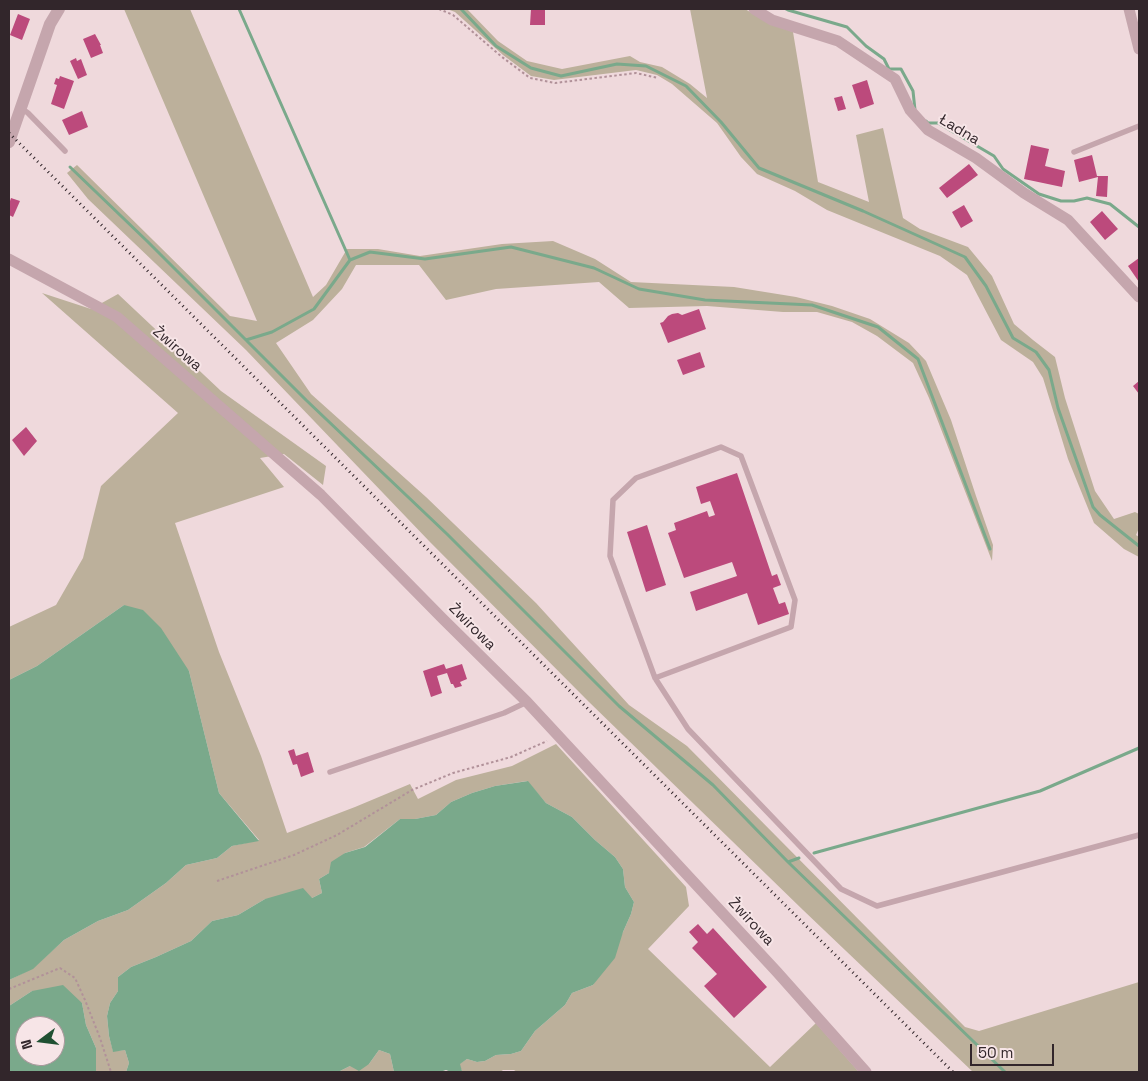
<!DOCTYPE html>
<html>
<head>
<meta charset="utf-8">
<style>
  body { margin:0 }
  #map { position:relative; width:1148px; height:1081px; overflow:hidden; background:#efd9dc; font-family:"Space Grotesk",sans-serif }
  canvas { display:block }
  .frame { position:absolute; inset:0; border:10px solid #32262b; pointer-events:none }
  .north { position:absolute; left:15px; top:1016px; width:50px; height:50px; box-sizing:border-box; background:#f7e5e7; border:1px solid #a8999c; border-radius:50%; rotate:255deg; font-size:14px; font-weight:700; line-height:20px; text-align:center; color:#32262b }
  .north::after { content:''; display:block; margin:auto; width:18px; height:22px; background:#205032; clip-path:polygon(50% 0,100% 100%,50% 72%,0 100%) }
  .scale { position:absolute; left:970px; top:1044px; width:84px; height:22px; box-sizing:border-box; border:2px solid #32262b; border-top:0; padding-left:6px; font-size:15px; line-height:18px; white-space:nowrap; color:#32262b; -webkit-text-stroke:4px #f7e5e7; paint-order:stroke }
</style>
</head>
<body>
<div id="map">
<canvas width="1148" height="1081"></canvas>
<div class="frame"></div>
<div class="north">N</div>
<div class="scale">50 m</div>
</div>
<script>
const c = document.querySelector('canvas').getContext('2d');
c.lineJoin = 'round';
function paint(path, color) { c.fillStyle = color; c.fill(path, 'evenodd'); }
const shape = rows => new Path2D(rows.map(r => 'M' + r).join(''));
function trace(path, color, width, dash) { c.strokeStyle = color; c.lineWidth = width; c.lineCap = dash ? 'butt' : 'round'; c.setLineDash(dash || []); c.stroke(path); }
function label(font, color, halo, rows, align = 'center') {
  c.font = font + ' "Space Grotesk",sans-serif'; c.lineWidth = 4; c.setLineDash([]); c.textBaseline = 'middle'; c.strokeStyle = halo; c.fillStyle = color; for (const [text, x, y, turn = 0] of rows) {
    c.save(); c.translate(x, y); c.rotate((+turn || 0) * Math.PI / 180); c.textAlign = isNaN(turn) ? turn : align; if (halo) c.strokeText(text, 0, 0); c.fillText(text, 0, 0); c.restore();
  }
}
paint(shape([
  [124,9,190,9,313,297,326,285,347,249,378,249,420,256,502,244,553,241,595,259,631,282,734,287,796,297,832,306,870,319,909,343,926,361,951,420,976,496,993,545,992,561,929,398,913,363,877,336,852,322,817,312,783,312,707,306,629,308,599,282,496,289,446,300,419,265,356,265,342,289,313,320,276,343,311,394,426,497,536,603,629,705,687,746,965,1027,979,1031,1139,982,1139,1072,973,1072,803,910,589,702,429,541,246,350,88,199,67,173,77,165,230,316,257,321],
  [447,9,467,9,498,41,527,61,562,69,630,56,640,62,662,67,690,84,707,98,690,9,745,9,769,23,793,32,818,182,869,202,856,135,883,128,903,218,920,229,968,247,992,276,1014,324,1033,340,1055,357,1065,398,1095,491,1114,519,1135,512,1139,514,1139,528,1136,535,1139,537,1139,557,1124,549,1094,523,1068,459,1043,378,1033,362,1001,340,967,275,940,256,827,210,795,191,757,174,741,157,717,123,672,84,657,75,636,70,554,80,531,76,503,55,455,12],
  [42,293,91,309,118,294,221,391,326,466,323,485,284,454,260,458,284,487,175,523,219,652,261,756,287,833,355,807,410,784,418,799,456,780,512,766,556,744,686,887,689,906,648,949,770,1067,816,1023,859,1072,517,1072,514,1070,503,1070,500,1072,459,1072,462,1071,459,1064,467,1059,477,1062,485,1061,496,1055,511,1054,521,1051,535,1031,565,1005,572,993,593,985,623,932,631,914,634,902,625,887,623,869,615,857,595,840,572,817,546,803,527,781,495,786,472,793,451,802,436,815,415,819,400,819,364,847,345,853,329,873,319,879,322,893,312,898,265,899,238,915,212,921,191,941,156,957,131,967,118,977,118,991,110,1003,107,1016,109,1036,113,1051,125,1050,129,1063,126,1072,96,1072,96,1048,86,1025,82,1003,32,991,9,1006,9,980,33,968,64,940,98,921,128,910,166,883,186,865,217,858,232,846,259,840,219,793,189,671,124,605,37,666,9,680,9,627,56,605,83,558,101,486,178,413],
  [379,1050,390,1054,394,1072,338,1072,350,1066,369,1064]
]), '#bcb09b');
paint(shape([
  [124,605,143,610,161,628,189,671,219,793,259,841,232,846,217,858,186,865,166,883,128,910,98,921,64,940,33,969,9,980,9,680,37,666],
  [528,781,546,803,572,817,595,840,615,857,623,869,625,887,634,902,631,914,623,932,615,958,593,985,572,993,565,1005,535,1031,521,1051,511,1054,496,1055,485,1061,477,1062,467,1059,460,1064,462,1071,459,1072,451,1072,446,1070,440,1072,394,1072,390,1054,379,1050,369,1064,359,1071,350,1066,338,1072,126,1072,129,1063,125,1050,113,1052,109,1036,107,1016,110,1003,118,991,118,977,131,967,156,957,191,941,212,921,238,915,265,899,303,888,312,898,322,893,319,879,329,873,331,862,345,853,365,847,400,819,415,819,436,815,451,802,472,793,495,786],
  [63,985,82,1003,86,1025,96,1048,96,1072,9,1072,9,1006,32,991],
  [25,1026,55,1026,55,1056,25,1056]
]), '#7aa98b');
trace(shape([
  [239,9,350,260],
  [461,9,496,46,531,68,561,76,617,64,646,66,686,86,721,122,759,168,863,211,965,257,986,286,1013,338,1036,352,1049,370,1058,408,1093,507,1100,515,1139,546],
  [786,9,788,10,847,27,866,46,884,59,889,69,901,69,913,91,915,110],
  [926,121,928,123,938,123,994,156,1003,169,1039,194,1061,201,1074,201,1087,198,1110,204,1139,227],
  [70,167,147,241,306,400,447,534,619,706,713,785,788,862,1005,1072],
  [246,340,272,332,314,309,350,260,370,252,425,259,511,247,594,268,639,289,705,300,812,305,878,327,918,359,990,549],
  [814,853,1040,791,1139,748],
  [788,862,799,858]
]), '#7aa98b', 3);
paint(shape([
  [531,9,545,9,545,25,530,25],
  [18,14,30,19,22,40,10,35],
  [95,34,101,45,100,45,103,53,91,58,83,39],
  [76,58,77,61,81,59,87,75,78,79,70,61],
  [60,76,74,81,64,109,51,104,57,85,54,84,56,78,59,79],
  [867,80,874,104,860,109,852,85],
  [842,96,846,109,838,111,834,98],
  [82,111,88,127,69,135,62,120],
  [1031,145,1049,149,1045,166,1065,171,1062,187,1024,179],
  [1092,155,1097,176,1108,176,1107,197,1096,196,1098,177,1079,182,1074,160],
  [969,164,978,175,947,198,939,188],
  [11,198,20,201,13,217,9,215,9,204],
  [964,205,973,221,961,228,952,212],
  [1102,211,1118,229,1105,240,1090,222],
  [1139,258,1139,282,1128,266],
  [699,309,706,329,668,343,660,323,663,322,668,316,672,314,678,313,682,315],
  [700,352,705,367,683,375,677,360],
  [1139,381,1139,394,1133,386],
  [26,427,37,441,24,456,12,440],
  [737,473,772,576,777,574,781,585,773,588,779,604,785,602,789,614,758,625,747,593,696,611,690,592,737,576,732,562,684,578,668,533,676,530,674,523,707,511,709,517,715,515,710,501,701,504,696,487],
  [647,525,666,585,646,592,627,532],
  [444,664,446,669,462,664,467,679,460,682,462,686,455,688,453,684,451,684,447,673,437,676,442,693,431,697,423,671],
  [294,749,296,756,308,752,314,772,301,777,297,764,293,765,288,751],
  [698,924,707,934,713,928,767,987,734,1018,704,986,717,974,692,948,698,942,689,932]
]), '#bc4a7c');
trace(shape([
  [439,9,453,15,502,57,530,78,555,83,636,73,658,78],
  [217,881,294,855,337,835,412,790,453,773,511,757,547,741],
  [9,989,60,968,75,978,85,1000,100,1038,111,1072]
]), '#b19199', 2, [2.5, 2.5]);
trace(shape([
  [21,108,28,113,65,151],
  [1074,152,1139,126],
  [655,678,791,627,795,600,741,456,721,447,636,478,613,500,610,556,655,678,688,729,841,889,877,906,1139,835],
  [330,772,504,713,527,702]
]), '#c5a6ad', 5.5);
trace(shape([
  [754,9,772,20,838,41,895,79,910,110,928,130,976,158,1024,193,1068,220,1139,297],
  [1129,9,1139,49],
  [9,259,117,317,321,495,443,619,527,702,777,972,866,1072]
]), '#c5a6ad', 11);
trace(shape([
  [9,142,50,24,59,9]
]), '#c5a6ad', 12);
trace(shape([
  [9,133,953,1072]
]), '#32262b', 3, [1, 4]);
label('15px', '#32262b', '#f7e5e7', [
  ["Ładna",959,130,31],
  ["Żwirowa",177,349,41],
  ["Żwirowa",472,627,45],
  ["Żwirowa",751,922,47]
]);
</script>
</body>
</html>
